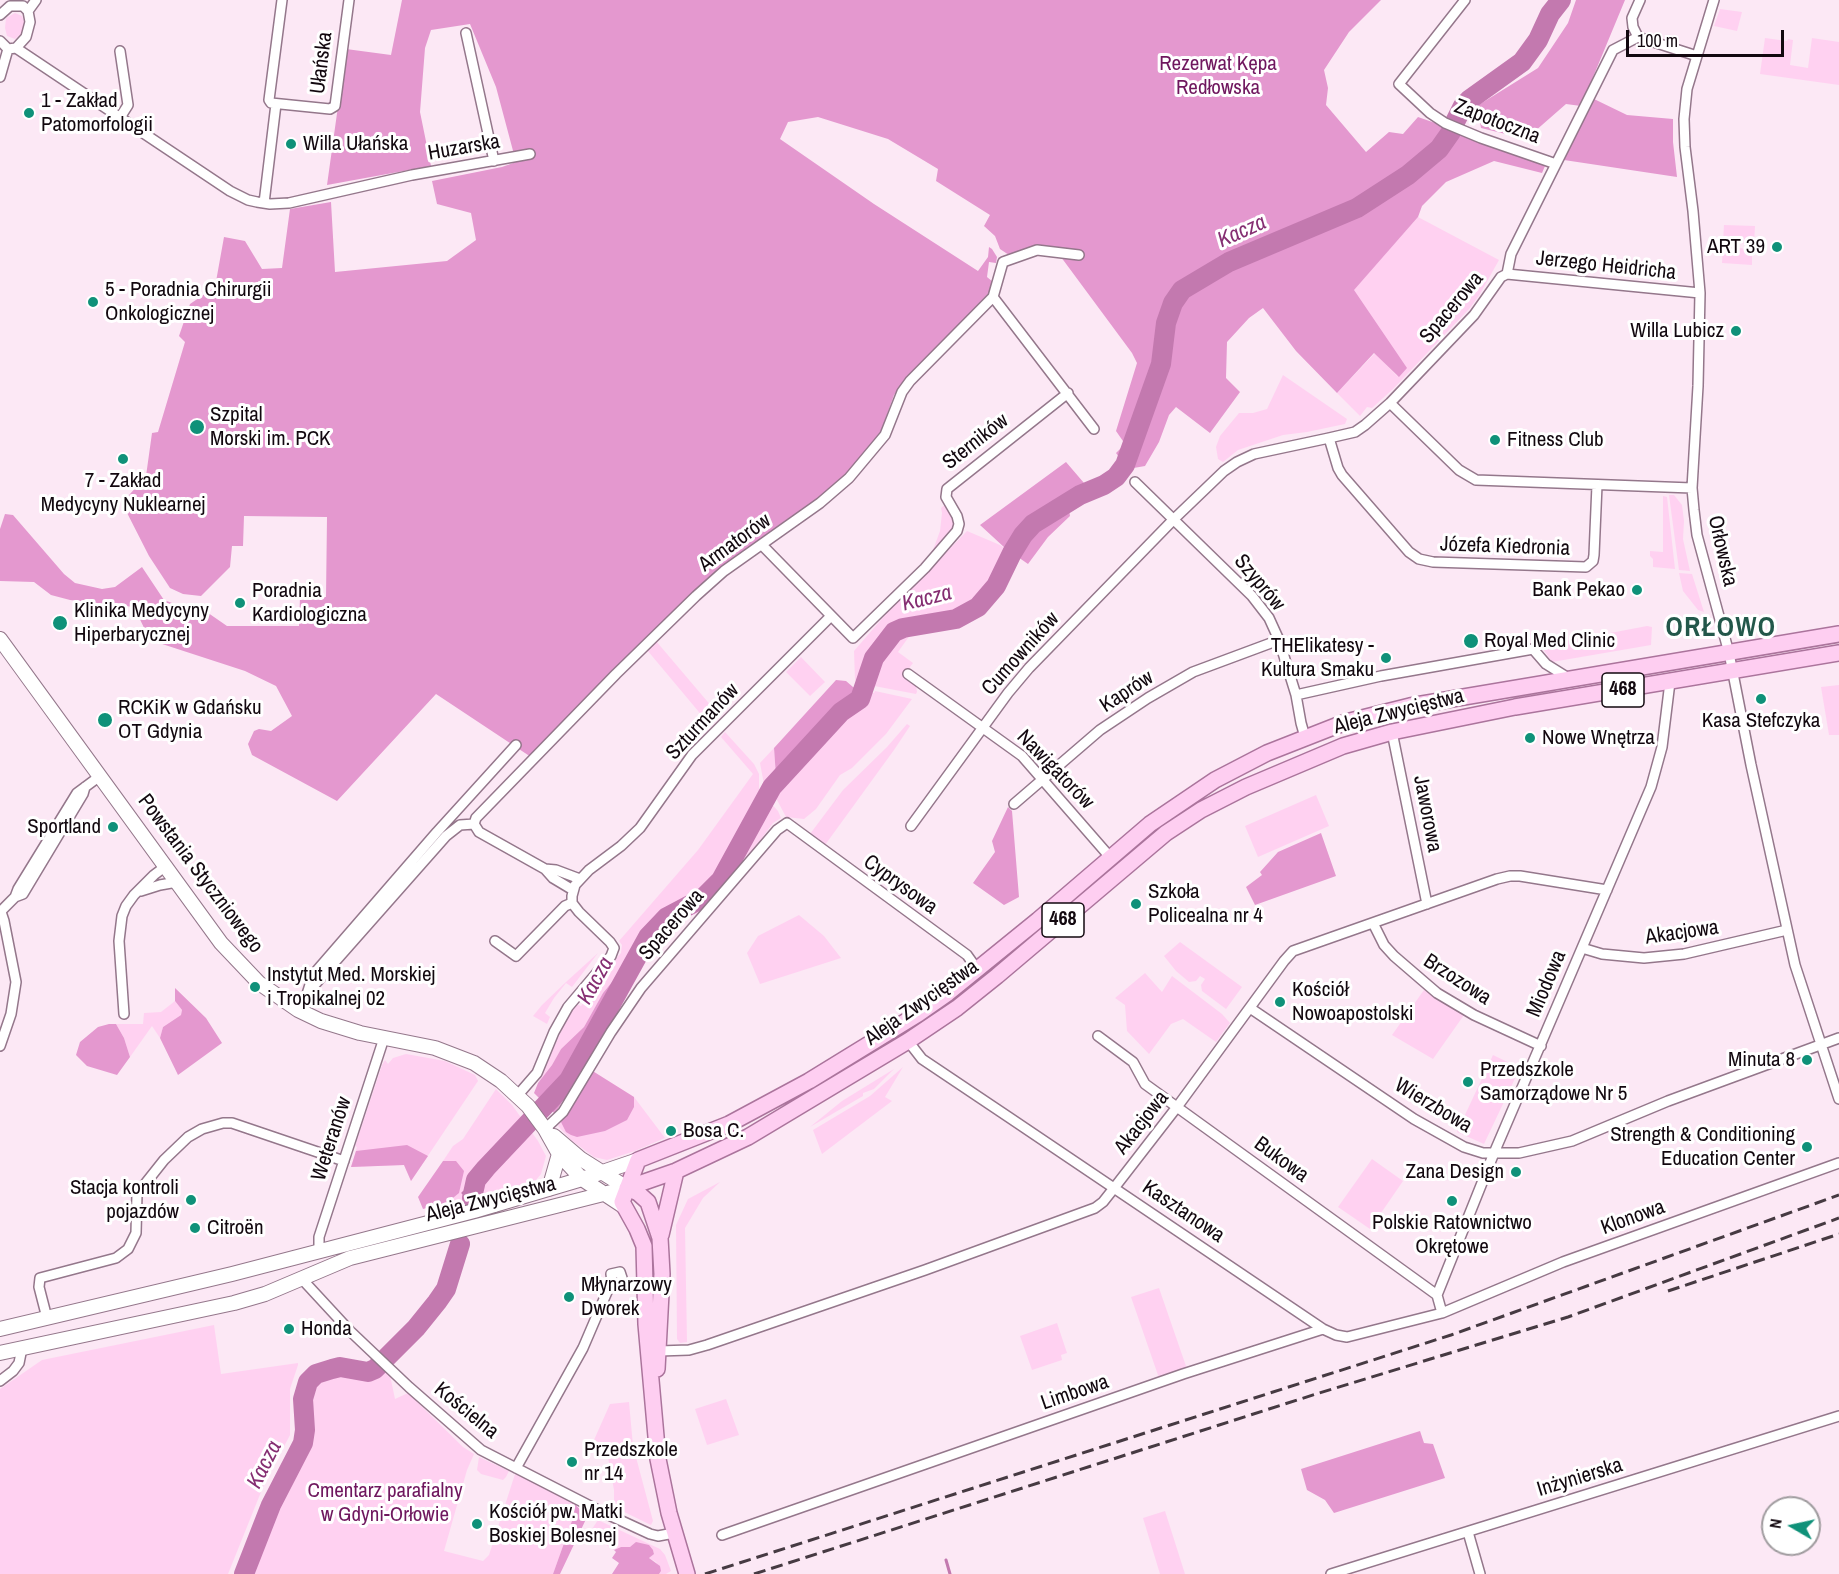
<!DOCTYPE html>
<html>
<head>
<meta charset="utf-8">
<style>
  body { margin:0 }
  #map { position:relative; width:1839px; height:1574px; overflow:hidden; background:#fce8f5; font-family:"Archivo Narrow",sans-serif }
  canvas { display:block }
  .north { position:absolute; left:1761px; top:1496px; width:60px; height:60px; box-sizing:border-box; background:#fff; border:2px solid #a09c9f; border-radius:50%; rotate:279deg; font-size:16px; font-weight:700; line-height:24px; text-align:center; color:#12080f }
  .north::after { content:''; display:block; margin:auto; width:21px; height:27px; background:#0f9179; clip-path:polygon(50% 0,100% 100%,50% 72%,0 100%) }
  .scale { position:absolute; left:1626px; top:30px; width:158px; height:27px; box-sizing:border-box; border:3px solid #12080f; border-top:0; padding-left:8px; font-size:18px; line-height:21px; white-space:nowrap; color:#12080f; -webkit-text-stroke:4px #fff; paint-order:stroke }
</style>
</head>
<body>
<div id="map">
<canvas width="1839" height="1574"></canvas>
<div class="north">N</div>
<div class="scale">100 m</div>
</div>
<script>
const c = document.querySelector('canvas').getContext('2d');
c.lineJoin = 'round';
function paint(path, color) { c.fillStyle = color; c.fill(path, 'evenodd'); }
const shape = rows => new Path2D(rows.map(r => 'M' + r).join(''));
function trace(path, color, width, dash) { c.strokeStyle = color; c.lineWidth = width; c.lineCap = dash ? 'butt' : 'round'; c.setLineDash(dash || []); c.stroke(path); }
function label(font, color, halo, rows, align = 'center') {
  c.font = font + ' "Archivo Narrow",sans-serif'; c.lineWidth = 6; c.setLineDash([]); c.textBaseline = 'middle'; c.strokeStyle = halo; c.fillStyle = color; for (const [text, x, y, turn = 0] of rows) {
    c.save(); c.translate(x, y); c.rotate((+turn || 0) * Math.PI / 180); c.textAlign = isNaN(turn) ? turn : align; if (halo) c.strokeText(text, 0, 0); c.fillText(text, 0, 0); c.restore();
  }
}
paint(shape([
  [1720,9,1742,12,1737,31,1714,26],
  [15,13,22,16,25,24,21,34,15,39,7,36,5,28,6,18],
  [1765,38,1787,41,1788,39,1793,40,1790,65,1808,68,1812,38,1839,42,1839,85,1760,74],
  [1418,217,1499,260,1480,294,1470,308,1393,389,1372,408,1367,407,1360,416,1337,393,1375,353,1398,377,1353,290],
  [1724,225,1755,226,1754,244,1723,243],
  [1723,247,1752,249,1752,265,1722,263],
  [1283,375,1347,419,1345,424,1307,432,1283,435,1238,450,1223,462,1218,459,1216,447,1220,436,1239,413,1253,413,1267,409],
  [1669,495,1674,495,1682,505,1684,521,1683,539,1690,571,1679,570],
  [1663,496,1667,497,1675,569,1653,567,1653,559,1650,556,1650,551,1663,552],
  [947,503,955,521,954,529,936,553,933,550,940,531,942,513,941,508],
  [967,531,1000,545,1010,552,976,601,966,608,955,612,927,616,905,624,901,624,893,629,871,659,864,683,858,683,855,680,854,651,886,614],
  [1679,573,1692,574,1704,612,1698,610,1683,591],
  [1647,626,1652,627,1651,645,1552,662,1543,649,1544,645,1575,639,1575,642,1583,640,1584,638],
  [909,628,913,631,898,652,913,663,903,676,916,686,917,692,916,694,869,685,872,670,883,651,895,635],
  [656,641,718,714,709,724,647,650],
  [801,657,825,682,810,696,786,672],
  [1839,685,1839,735,1829,735,1821,687],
  [875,691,912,699,886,734,852,768,840,775,816,809,804,819,786,817,776,798,771,796,791,771,843,715,862,701,866,692,874,693],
  [907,724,910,726,894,750,825,845,810,834,843,790,887,747],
  [725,732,754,764,759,774,759,793,764,797,733,855,723,872,707,890,678,903,665,912,652,925,632,954,627,971,617,976,603,993,584,1027,561,1049,552,1065,538,1083,567,1018,576,1004,581,1006,584,1002,582,998,590,988,621,953,622,945,619,941,698,850,753,774,721,737],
  [774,748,776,776,778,778,769,784,765,790,760,763],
  [1316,795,1329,826,1258,857,1245,826],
  [768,800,778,811,781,818,773,823,745,861,699,914,679,916,704,900,721,883],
  [799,915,824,936,841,958,760,984,747,953,758,936],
  [1180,942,1242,987,1226,1009,1202,991,1201,985,1205,979,1200,976,1196,981,1189,982,1176,971,1164,956],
  [598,953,572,987,566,983,554,998,545,1013,550,1017,547,1024,533,1016,542,1005,566,982],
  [1145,973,1162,992,1172,976,1222,1014,1230,1023,1216,1042,1183,1019,1171,1024,1149,1054,1127,1031,1125,1005,1115,998],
  [1424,990,1464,1015,1433,1059,1392,1035],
  [175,1001,182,1010,181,1015,163,1027,160,1038,152,1026,130,1057,124,1038,116,1024,143,1024,144,1013,161,1012],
  [406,1054,445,1061,475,1075,478,1081,411,1181,404,1165,351,1167,357,1147,355,1146,382,1065,385,1060,388,1064,393,1058],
  [1493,1055,1520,1068,1484,1144,1457,1132],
  [903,1067,885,1097,892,1101,822,1154,813,1130,870,1096],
  [894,1069,874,1089,863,1093,863,1096,810,1127,842,1101],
  [591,1070,634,1097,665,1138,635,1151,607,1160,594,1157,571,1140,558,1126],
  [496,1089,512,1105,538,1141,546,1156,541,1174,536,1180,526,1185,460,1202,448,1202,453,1197,456,1161,443,1161,453,1146,463,1139],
  [1372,1159,1403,1181,1370,1229,1338,1207],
  [720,1182,703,1198,685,1228,687,1342,680,1343,677,1339,676,1225,688,1199],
  [1159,1288,1187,1369,1159,1378,1131,1297],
  [1057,1323,1067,1353,1061,1355,1062,1360,1032,1370,1020,1336],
  [214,1325,221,1374,298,1363,298,1365,290,1389,290,1435,263,1487,228,1574,0,1574,0,1389,42,1360],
  [381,1367,390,1375,395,1399,408,1393,463,1447,474,1454,467,1470,444,1551,483,1561,489,1555,515,1474,572,1501,573,1518,553,1574,249,1574,277,1505,305,1445,308,1433,309,1384,322,1374,340,1369,366,1376,374,1374],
  [726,1399,739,1435,707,1445,695,1409],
  [629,1402,633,1446,653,1521,651,1525,614,1507,614,1490,606,1446,594,1440,610,1404],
  [479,1457,509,1471,506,1477,503,1480,481,1474,477,1470],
  [1165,1511,1185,1574,1160,1574,1143,1518],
  [598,1520,660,1549,665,1555,671,1571,666,1574,659,1574,661,1571,656,1562,649,1558,654,1553,653,1550,630,1547,621,1547,614,1550,594,1537,588,1543,586,1538]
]), '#ffd1f1');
paint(shape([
  [402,0,1381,0,1349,32,1324,70,1328,88,1326,105,1366,152,1389,132,1403,134,1418,117,1438,124,1462,136,1545,166,1542,173,1494,161,1446,182,1422,206,1418,217,1354,290,1407,368,1399,377,1374,353,1337,393,1296,351,1263,308,1249,318,1227,342,1226,378,1240,392,1210,433,1176,407,1169,415,1159,442,1145,466,1128,469,1116,453,1125,444,1116,431,1137,363,1132,353,1061,257,1062,249,1035,246,1009,255,1000,249,995,236,984,226,990,215,936,181,938,169,888,139,818,117,788,122,780,139,874,204,978,271,988,257,989,247,992,249,997,257,996,263,989,262,987,277,993,282,992,290,904,381,894,395,880,434,868,450,847,475,820,499,715,573,698,587,643,641,531,757,436,694,337,801,252,755,248,744,254,731,259,729,271,731,292,716,276,686,245,671,156,642,147,634,134,607,70,600,51,595,34,582,0,581,0,529,5,514,13,515,64,574,75,583,102,589,115,587,142,567,164,600,180,606,201,608,227,626,299,626,300,597,326,597,327,517,244,516,243,546,232,546,230,567,201,596,183,594,170,588,149,556,122,503,146,476,152,433,158,432,185,342,179,336,190,304,215,287,224,237,245,241,262,269,282,268,290,209,331,202,335,272,447,261,476,240,471,213,437,204,432,181,502,167,516,162,496,87,470,24,431,30,425,48,420,112,431,166,327,185,346,49,391,55],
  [1576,0,1625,0,1581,106,1566,104,1526,139,1481,128,1477,106,1538,68,1568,23],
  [1594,99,1627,115,1673,119,1673,142,1677,177,1564,160],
  [1066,462,1084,483,1067,496,1070,516,1048,537,1028,564,1005,548,980,525],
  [836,680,846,681,853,687,862,690,857,698,842,707,819,731,778,778,776,776,774,748],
  [1008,807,1012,811,1019,897,1004,905,973,883,995,852,992,841],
  [1321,833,1336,876,1255,905,1246,887,1262,875,1260,872,1278,852],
  [627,971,631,975,628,986,604,1021,581,1069,555,1114,534,1093,538,1083,552,1065,561,1049,584,1027,603,993,617,976],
  [175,988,206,1018,222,1043,178,1075,160,1038,163,1027,181,1015,182,1010,175,1001],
  [109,1024,116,1024,124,1038,130,1057,117,1075,87,1066,76,1055,80,1042,98,1027],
  [591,1070,634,1097,634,1107,627,1120,605,1131,577,1137,571,1135,566,1132,561,1122],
  [407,1145,428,1156,411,1181,404,1165,351,1167,356,1151],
  [443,1161,456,1161,464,1171,459,1193,448,1202,423,1209,418,1197],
  [1420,1431,1424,1443,1433,1444,1445,1478,1334,1513,1325,1500,1307,1490,1301,1469],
  [572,1501,587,1517,560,1574,553,1574,573,1518],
  [636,1542,649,1545,653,1550,654,1554,649,1558,660,1566,661,1571,659,1574,612,1574,619,1563,612,1558,616,1552,614,1550,621,1547,630,1547]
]), '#e498cf');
trace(shape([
  [463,1193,475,1185],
  [946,1560,950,1574]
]), '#c379af', 3);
trace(shape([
  [1454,124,1463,106,1469,100,1522,62,1538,40,1550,14,1561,0],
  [472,1198,476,1180,486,1168,569,1080,648,937,667,917,703,898,721,880,772,787,841,712,860,699,874,658,894,632,903,628,956,619,978,607,996,586,1012,553,1023,535,1033,524,1080,495,1104,485,1116,477,1125,465,1161,364,1166,323,1173,303,1182,290,1229,262,1357,208,1408,175,1439,149,1451,132],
  [244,1574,271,1505,303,1443,305,1430,303,1399,308,1382,316,1374,332,1369,340,1367,368,1372,375,1369,416,1328,437,1302,446,1289,460,1244]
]), '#c379af', 20);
const street = shape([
  [282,0,269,100,271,103,330,109,335,106,349,0],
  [1465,0,1399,84,1430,113,1445,123,1481,138,1556,164],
  [1714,0,1687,89,1684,119,1685,147,1693,211,1700,293,1698,386,1692,488,1694,510,1697,535,1729,653,1751,765,1795,965,1839,1099],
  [28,11,36,0],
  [0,15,10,6,23,6,28,11,30,22,26,37,16,48,8,49,0,41],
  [466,33,494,161],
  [1638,37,1633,27,1632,18,1640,0],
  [16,48,230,191,248,200,257,202,270,204,289,203,412,175,530,154],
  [120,51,128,105,121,116],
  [0,77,8,49],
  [264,203,276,104],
  [1507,274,1511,254,1613,50,1638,37,1697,56],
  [1507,274,1700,293],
  [993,297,1094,429],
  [1390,403,1459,470,1476,480,1692,488],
  [1329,438,1338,468,1342,475,1409,552,1419,559,1433,562,1586,567,1593,561,1594,555,1597,485],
  [1135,482,1252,596,1269,618,1279,640,1296,695,1301,723,1305,737],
  [762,545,853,638,925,568,957,531,959,524,957,516,946,497,947,489,1068,393],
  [908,674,1022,756,1110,857],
  [1296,695,1381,676,1533,649,1546,664,1570,679],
  [1392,732,1427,904],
  [1014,804,1100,730,1148,698,1193,672,1279,640],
  [474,824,476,818,616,674,696,596,724,571,820,503,849,478,885,435,902,392,910,381,993,297,1003,262,1037,250,1079,255],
  [474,824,479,832,545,869,553,878,573,890],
  [911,826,1008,693,1029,668,1174,519,1224,471,1237,462,1254,454,1329,438,1355,432,1365,425,1390,403,1474,315,1501,277,1507,274],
  [545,869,556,870,580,879],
  [141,891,160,885,177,882],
  [15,897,23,894,83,794,85,787],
  [0,912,15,897,18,889,77,793,100,776],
  [1373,923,1384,945,1394,956,1437,993,1474,1015,1541,1046],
  [495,941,516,956,565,906,572,903],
  [1582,948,1602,954,1644,958,1684,954,1787,930],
  [310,990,446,836,460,825,474,824],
  [1250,1008,1414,1119,1464,1147,1483,1153,1519,1153,1572,1141,1668,1101,1839,1038],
  [298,1010,307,994,313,975,437,832,516,745],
  [124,1014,119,941,122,916,126,906,134,895,154,875,166,866],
  [1098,1036,1133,1062,1145,1084,1437,1295,1442,1313],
  [908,1041,922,1059,1010,1118,1323,1329,1336,1335,1347,1337,1442,1313,1563,1262,1839,1163],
  [0,1046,11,1014,16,982,4,921,1,912],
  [517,1096,537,1073,554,1032,568,1007,611,956,614,948,610,942,579,912,572,903,572,896,575,885,589,870,621,846,640,828,692,755,831,616],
  [545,1129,563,1112,611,1032,641,988,777,830,787,823,967,955,977,969],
  [319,1251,319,1237,384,1038],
  [301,1278,350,1331,409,1387,481,1450,598,1510,650,1534,658,1536,674,1533],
  [1437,1295,1494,1153,1651,787,1662,747,1670,682],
  [47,1318,39,1287,40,1278,116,1258,128,1249,136,1233,137,1194,164,1160,188,1137,202,1129,223,1123,232,1123,344,1161],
  [659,1351,689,1350,707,1345,925,1270,1095,1208,1103,1202,1118,1183,1180,1103,1284,961,1293,951,1497,879,1510,876,1520,876,1607,890],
  [0,1381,13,1371,19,1363,22,1348],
  [516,1468,583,1348,607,1292,612,1282,611,1274,620,1272,622,1278,621,1281,616,1284,612,1282],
  [1468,1532,1480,1574],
  [722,1535,1183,1374,1323,1329],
  [1331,1574,1839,1416]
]);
const secondary = shape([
  [0,639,221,943,259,983,298,1010,321,1021,360,1033,435,1048,474,1063,501,1081,528,1106,545,1129,559,1154,582,1179,623,1206],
  [554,1136,581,1159,627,1188],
  [549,1189,559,1154],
  [0,1329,232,1274,474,1211,582,1179,638,1160],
  [0,1353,234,1303,265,1294,350,1258,627,1188]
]);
const primary = shape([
  [627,1188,676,1171,748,1137,908,1041,957,1008,997,976,1166,833,1201,810,1246,787,1343,746,1392,732,1515,707,1839,653],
  [627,1188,638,1193,648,1202,660,1238,662,1274,657,1369],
  [661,1235,676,1171],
  [687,1574,669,1513,658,1459,646,1324,644,1246,637,1229,622,1202,638,1160,729,1124,809,1081,918,1014,948,993,1038,920,1150,824,1215,780,1267,753,1346,722,1410,706,1839,634]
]);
trace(street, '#94778b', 12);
trace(secondary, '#94778b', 16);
trace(primary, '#ab749c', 18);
trace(street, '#fff', 9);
trace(secondary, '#fff', 14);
trace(primary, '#fecef1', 15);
trace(shape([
  [1668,1291,1839,1234],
  [705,1574,1451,1335,1839,1195],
  [754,1574,1316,1394,1568,1317,1839,1218]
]), '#463a42', 3, [12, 6]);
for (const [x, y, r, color] of [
  [29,113,6,"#0f9179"],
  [291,144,6,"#0f9179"],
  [1777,247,6,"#0f9179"],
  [93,302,6,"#0f9179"],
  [1736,331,6,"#0f9179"],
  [197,427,8,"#0f9179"],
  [1495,440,6,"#0f9179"],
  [123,459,6,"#0f9179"],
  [1637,590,6,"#0f9179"],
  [240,603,6,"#0f9179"],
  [60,623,8,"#0f9179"],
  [1471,641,8,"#0f9179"],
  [1386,658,6,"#0f9179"],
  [1761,699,6,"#0f9179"],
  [105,720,8,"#0f9179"],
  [1530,738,6,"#0f9179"],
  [113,827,6,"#0f9179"],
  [1136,904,6,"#0f9179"],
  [255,987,6,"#0f9179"],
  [1280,1002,6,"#0f9179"],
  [1807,1060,6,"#0f9179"],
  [1468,1082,6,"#0f9179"],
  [671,1131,6,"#0f9179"],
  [1807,1147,6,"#0f9179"],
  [1516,1172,6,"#0f9179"],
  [191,1200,6,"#0f9179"],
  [1452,1201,6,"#0f9179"],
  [195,1228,6,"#0f9179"],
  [569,1297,6,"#0f9179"],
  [289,1329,6,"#0f9179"],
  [572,1462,6,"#0f9179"],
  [477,1524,6,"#0f9179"]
]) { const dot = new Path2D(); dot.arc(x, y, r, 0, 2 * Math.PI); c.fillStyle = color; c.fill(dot); trace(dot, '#fff', 2); }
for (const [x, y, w] of [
  [1623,690,42],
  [1063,920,42]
]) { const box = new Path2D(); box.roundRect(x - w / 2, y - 17, w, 34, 4.5); c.fillStyle = '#fff'; c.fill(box); trace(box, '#12080f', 1.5); }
label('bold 20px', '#12080f', null, [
  ["468",1623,690],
  ["468",1063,920]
]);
label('21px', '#12080f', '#fff', [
  ["Ułańska",322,63,-83],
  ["Zapotoczna",1497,122,21],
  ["Huzarska",464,148,-10],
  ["Jerzego Heidricha",1606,266,6],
  ["Spacerowa",1452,308,-50],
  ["Sterników",976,442,-38],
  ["Armatorów",735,543,-36],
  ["Józefa Kiedronia",1505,547,2],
  ["Orłowska",1722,551,77],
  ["Szyprów",1259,583,50],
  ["Cumowników",1021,654,-48],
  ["Kaprów",1127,692,-33],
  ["Aleja Zwycięstwa",1399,712,-14],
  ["Szturmanów",703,722,-47],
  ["Nawigatorów",1055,770,46],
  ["Jaworowa",1427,814,79],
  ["Powstania Styczniowego",200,874,53],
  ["Cyprysowa",900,885,36],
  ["Spacerowa",672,925,-49],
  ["Akacjowa",1682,933,-8],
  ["Brzozowa",1457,980,33],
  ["Miodowa",1547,984,-67],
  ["Aleja Zwycięstwa",922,1003,-35],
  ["Wierzbowa",1433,1106,31],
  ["Akacjowa",1142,1123,-52],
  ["Weteranów",332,1139,-72],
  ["Bukowa",1281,1160,36],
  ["Aleja Zwycięstwa",491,1200,-14],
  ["Kasztanowa",1183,1212,34],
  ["Klonowa",1633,1218,-20],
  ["Limbowa",1075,1393,-19],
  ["Kościelna",466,1411,39],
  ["Inżynierska",1580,1478,-17]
]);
label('21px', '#6f175e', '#fff', [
  ["Rezerwat Kępa",1218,64],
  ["Redłowska",1218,88],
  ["Cmentarz parafialny",385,1491],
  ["w Gdyni-Orłowie",385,1515]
]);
label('21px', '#12080f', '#fff', [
  ["1 - Zakład",41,101],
  ["Patomorfologii",41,125],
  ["Willa Ułańska",303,144],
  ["ART 39",1765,247,"right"],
  ["5 - Poradnia Chirurgii",105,290],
  ["Onkologicznej",105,314],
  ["Willa Lubicz",1724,331,"right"],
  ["Szpital",210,415],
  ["Morski im. PCK",210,439],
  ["Fitness Club",1507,440],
  ["7 - Zakład",123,481,"center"],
  ["Medycyny Nuklearnej",123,505,"center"],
  ["Bank Pekao",1625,590,"right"],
  ["Poradnia",252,591],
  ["Kardiologiczna",252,615],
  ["Klinika Medycyny",74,611],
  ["Hiperbarycznej",74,635],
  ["Royal Med Clinic",1484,641],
  ["THElikatesy -",1374,646,"right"],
  ["Kultura Smaku",1374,670,"right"],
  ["RCKiK w Gdańsku",118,708],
  ["OT Gdynia",118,732],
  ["Kasa Stefczyka",1761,721,"center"],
  ["Nowe Wnętrza",1542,738],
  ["Sportland",101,827,"right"],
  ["Szkoła",1148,892],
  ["Policealna nr 4",1148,916],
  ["Instytut Med. Morskiej",267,975],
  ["i Tropikalnej 02",267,999],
  ["Kościół",1292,990],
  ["Nowoapostolski",1292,1014],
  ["Minuta 8",1795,1060,"right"],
  ["Przedszkole",1480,1070],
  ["Samorządowe Nr 5",1480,1094],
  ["Bosa C.",683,1131],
  ["Strength & Conditioning",1795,1135,"right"],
  ["Education Center",1795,1159,"right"],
  ["Zana Design",1504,1172,"right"],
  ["Stacja kontroli",179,1188,"right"],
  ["pojazdów",179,1212,"right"],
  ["Polskie Ratownictwo",1452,1223,"center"],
  ["Okrętowe",1452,1247,"center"],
  ["Citroën",207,1228],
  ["Młynarzowy",581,1285],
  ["Dworek",581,1309],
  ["Honda",301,1329],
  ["Przedszkole",584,1450],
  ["nr 14",584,1474],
  ["Kościół pw. Matki",489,1512],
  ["Boskiej Bolesnej",489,1536]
], 'left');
label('italic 22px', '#852e72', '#fff', [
  ["Kacza",1242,232,-24],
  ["Kacza",927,599,-14],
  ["Kacza",596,981,-61],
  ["Kacza",265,1465,-63]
]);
c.letterSpacing = '1.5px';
label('bold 27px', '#23574a', '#fff', [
  ["ORŁOWO",1721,629]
]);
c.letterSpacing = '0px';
</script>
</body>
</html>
